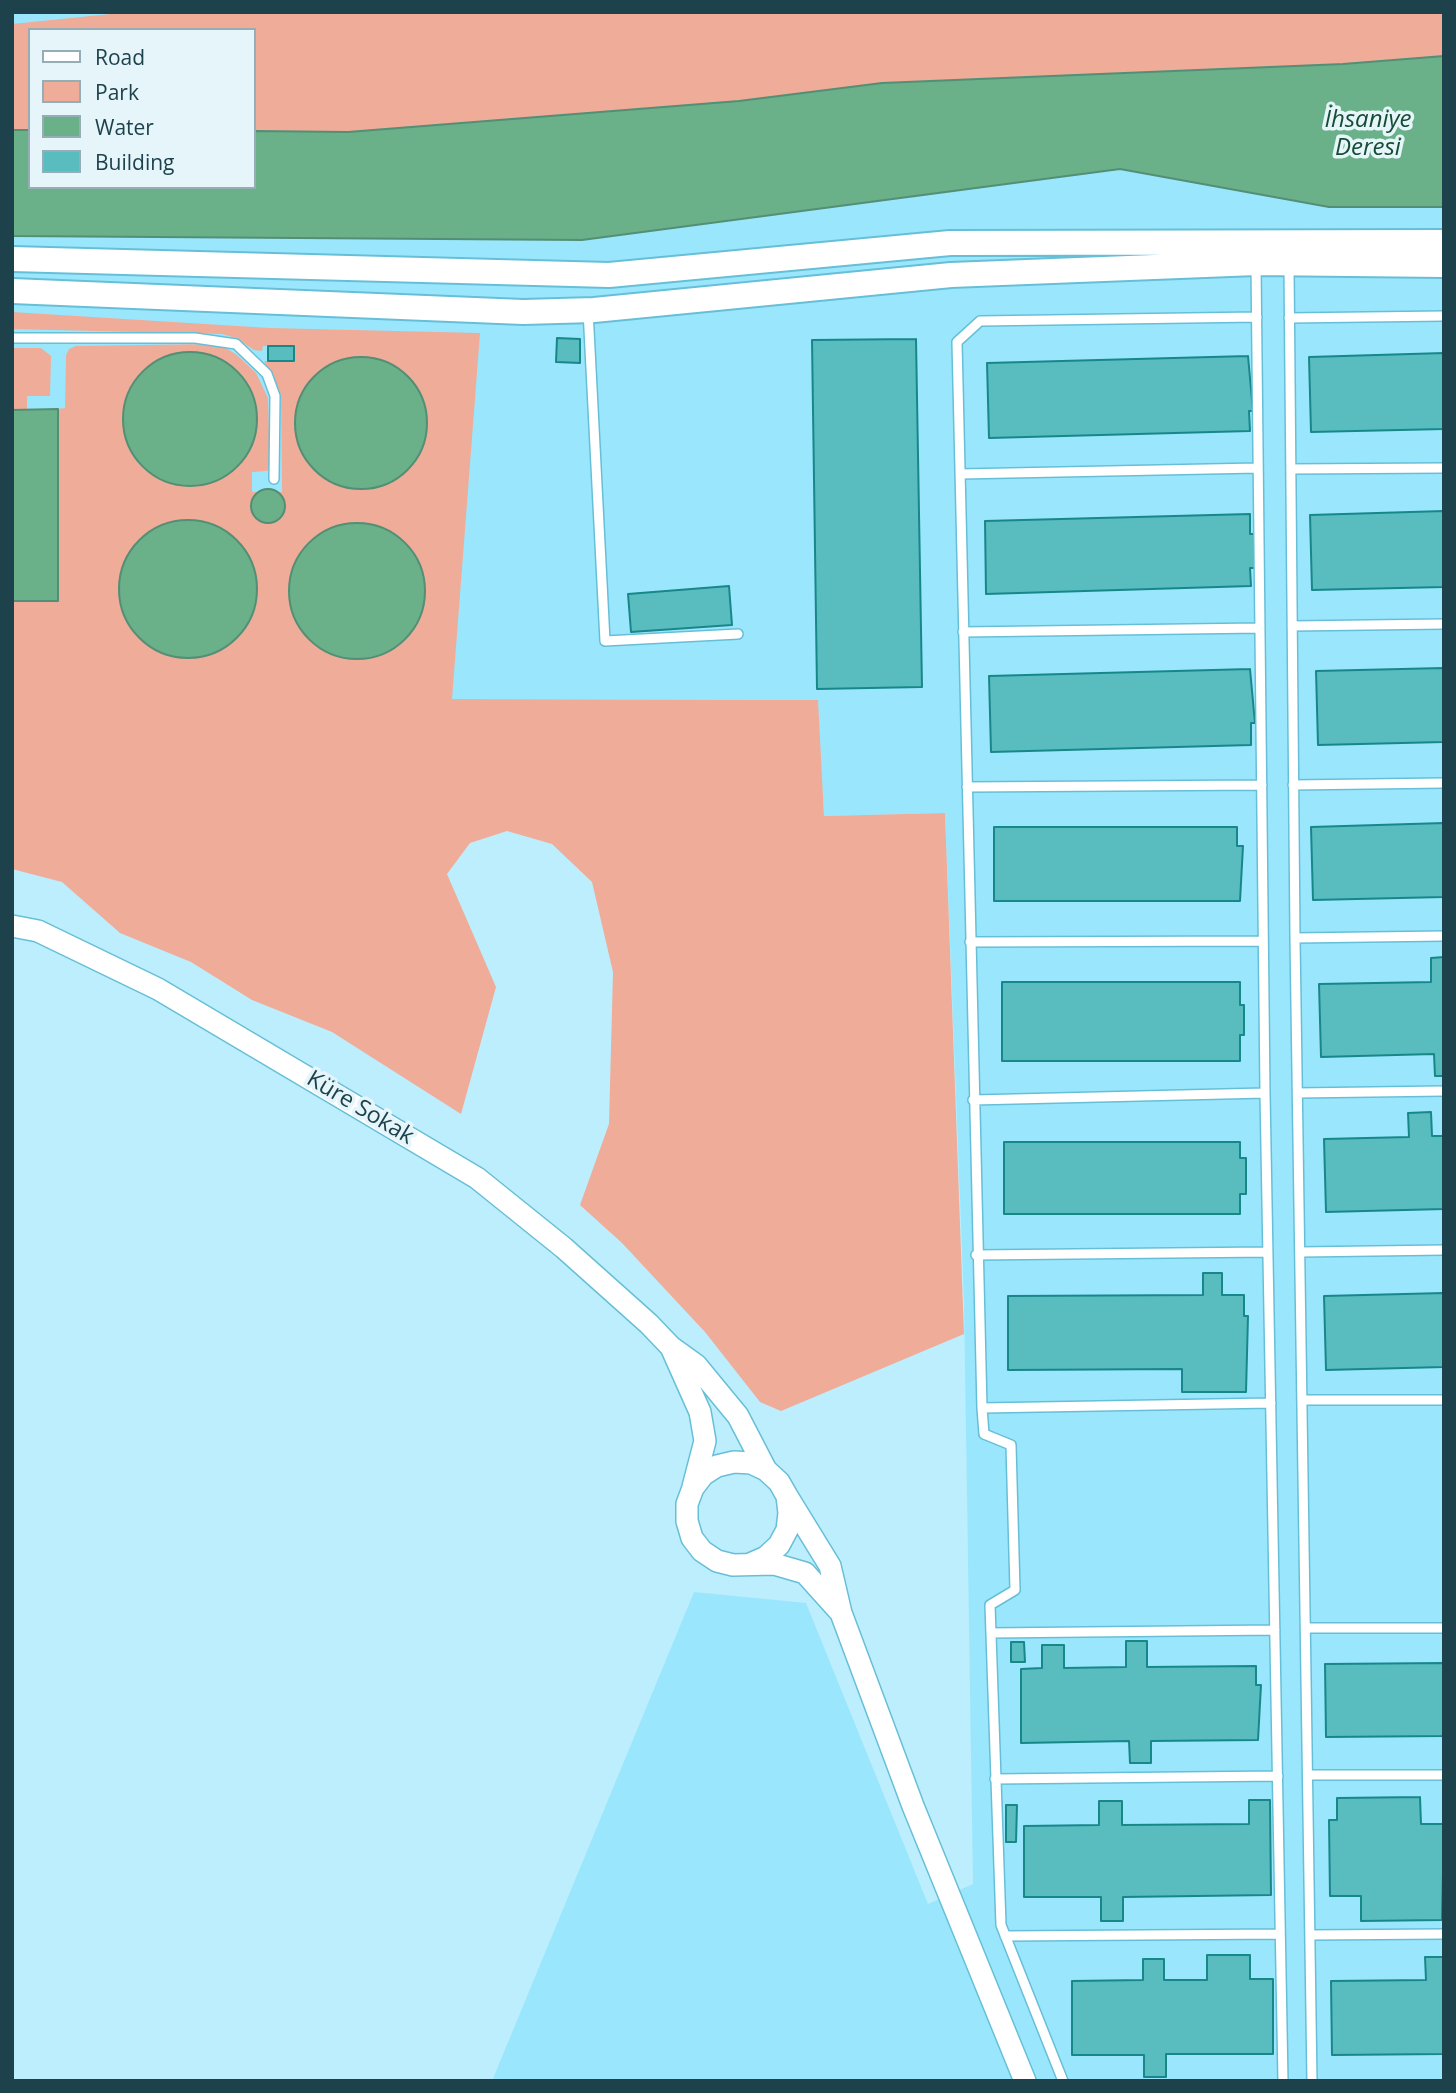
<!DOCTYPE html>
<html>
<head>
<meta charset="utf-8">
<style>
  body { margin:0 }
  #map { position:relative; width:1456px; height:2093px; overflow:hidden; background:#bceefd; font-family:"Open Sans",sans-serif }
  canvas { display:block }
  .frame { position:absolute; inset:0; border:14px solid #1d424c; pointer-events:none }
  .legend { position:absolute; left:28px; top:28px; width:228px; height:161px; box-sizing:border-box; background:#e5f5fa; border:2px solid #95adb4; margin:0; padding:9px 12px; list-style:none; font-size:21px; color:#1d424c }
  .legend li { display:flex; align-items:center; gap:14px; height:35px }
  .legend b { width:35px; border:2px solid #95adb4 }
</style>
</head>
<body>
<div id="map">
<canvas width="1456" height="2093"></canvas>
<div class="frame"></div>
<ul class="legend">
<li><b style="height:9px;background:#fff"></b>Road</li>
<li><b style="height:19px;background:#efac98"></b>Park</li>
<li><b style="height:19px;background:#6ab088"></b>Water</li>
<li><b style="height:19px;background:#59bcbf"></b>Building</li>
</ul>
</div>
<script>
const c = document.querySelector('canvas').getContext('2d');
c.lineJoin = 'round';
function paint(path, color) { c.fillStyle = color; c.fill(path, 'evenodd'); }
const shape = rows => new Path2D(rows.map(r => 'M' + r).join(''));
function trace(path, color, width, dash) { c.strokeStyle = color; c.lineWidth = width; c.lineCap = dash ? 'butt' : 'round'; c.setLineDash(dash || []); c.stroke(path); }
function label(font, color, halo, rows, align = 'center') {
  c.font = font + ' "Open Sans",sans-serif'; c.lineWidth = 7; c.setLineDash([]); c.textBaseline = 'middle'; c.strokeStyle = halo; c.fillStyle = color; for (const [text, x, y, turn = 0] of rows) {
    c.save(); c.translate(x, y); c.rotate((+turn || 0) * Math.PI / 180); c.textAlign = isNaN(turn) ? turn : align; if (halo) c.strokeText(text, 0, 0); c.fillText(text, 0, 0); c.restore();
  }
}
paint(shape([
  [12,12,1444,12,1444,2081,492,2081,694,1592,806,1603,928,1904,973,1884,964,1302,945,813,824,816,817,700,452,699,12,667],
  [30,30,254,30,254,187,30,187]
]), '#9ae7fd');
paint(shape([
  [130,12,1444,12,1444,56,1343,64,882,83,739,101,348,132,254,131,254,30,30,30,30,130,12,130,12,24],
  [12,312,270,328,480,333,452,699,818,700,824,816,945,813,964,1334,781,1411,760,1402,705,1332,622,1243,580,1205,609,1124,613,972,592,882,552,844,507,831,470,843,447,874,496,987,461,1114,332,1032,252,1000,191,962,120,933,62,882,12,869,12,601,58,601,58,409,65,408,66,355,69,349,76,346,209,344,226,348,237,355,256,373,268,398,270,466,267,471,252,472,252,492,282,492,281,395,264,361,293,361,293,346,263,346,262,351,254,350,236,338,222,334,12,329],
  [12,348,41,348,51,356,50,396,27,396,27,410,12,410]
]), '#efac98');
const water = shape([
  [1444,56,1444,207,1329,207,1120,169,582,240,12,236,12,130,30,130,30,187,254,187,254,131,348,132,739,101,882,83,1343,64,1444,56],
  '123 419a67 67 0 1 1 134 0a67 67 0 1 1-134 0Z',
  '295 423a66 66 0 1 1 132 0a66 66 0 1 1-132 0Z',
  [58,409,58,601,12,601,12,410,58,409],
  '251 506a17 17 0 1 1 34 0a17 17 0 1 1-34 0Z',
  '119 589a69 69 0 1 1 138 0a69 69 0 1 1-138 0Z',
  '289 591a68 68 0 1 1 136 0a68 68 0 1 1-136 0Z'
]);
paint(water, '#6ab088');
trace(water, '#538f76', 2);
const building = shape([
  [557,338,580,339,580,363,556,362,557,338],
  [916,339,922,687,817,689,812,340,916,339],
  [268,346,294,346,294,361,268,361,268,346],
  [1444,353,1444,429,1311,432,1309,357,1444,353],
  [1248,356,1253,411,1249,411,1250,431,989,438,987,363,1248,356],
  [1444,511,1444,587,1312,590,1310,515,1444,511],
  [1250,514,1250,534,1254,534,1255,568,1250,568,1251,586,986,594,985,521,1250,514],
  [729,586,732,625,631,632,628,594,729,586],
  [1444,668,1444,742,1318,745,1316,671,1444,668],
  [1250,669,1255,723,1251,723,1251,745,991,752,989,676,1250,669],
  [1444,823,1444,897,1313,900,1311,827,1444,823],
  [994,827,1237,827,1237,846,1243,846,1240,901,994,901,994,827],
  [1444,957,1444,1076,1435,1076,1434,1054,1321,1057,1319,984,1431,982,1431,958,1444,957],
  [1002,982,1240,982,1240,1005,1244,1005,1244,1035,1240,1035,1240,1061,1002,1061,1002,982],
  [1431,1112,1432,1136,1444,1136,1444,1209,1326,1212,1324,1139,1409,1137,1408,1113,1431,1112],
  [1004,1142,1240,1142,1240,1158,1246,1158,1246,1194,1240,1194,1240,1214,1004,1214,1004,1142],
  [1203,1273,1222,1273,1222,1295,1244,1295,1244,1316,1248,1316,1246,1392,1182,1392,1182,1369,1008,1370,1008,1296,1203,1295,1203,1273],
  [1444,1293,1444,1367,1326,1370,1324,1296,1444,1293],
  [1126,1641,1147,1641,1147,1667,1256,1666,1256,1685,1261,1685,1258,1740,1151,1741,1151,1763,1130,1763,1129,1741,1021,1743,1021,1669,1042,1668,1042,1645,1064,1645,1064,1668,1126,1667,1126,1641],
  [1011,1642,1024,1642,1025,1662,1011,1662,1011,1642],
  [1444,1663,1444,1736,1326,1737,1325,1664,1444,1663],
  [1420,1797,1421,1824,1444,1824,1442,1920,1361,1921,1361,1896,1330,1896,1329,1820,1337,1820,1337,1798,1420,1797],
  [1249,1800,1270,1800,1271,1895,1123,1897,1123,1921,1101,1921,1101,1897,1024,1897,1024,1826,1099,1825,1099,1801,1122,1801,1122,1825,1249,1824,1249,1800],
  [1006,1805,1017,1805,1016,1842,1006,1842,1006,1805],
  [1207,1955,1250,1955,1250,1979,1273,1979,1273,2054,1166,2054,1166,2077,1144,2077,1144,2055,1072,2055,1072,1981,1143,1980,1143,1959,1164,1959,1164,1980,1207,1980,1207,1955],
  [1425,1957,1444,1957,1444,2054,1332,2055,1331,1981,1426,1980,1425,1957]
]);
paint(building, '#59bcbf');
trace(building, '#18878a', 2);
const service = shape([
  [1256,265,1265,1093,1283,2081],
  [1289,266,1295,938,1312,2081],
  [588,310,605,641,738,634],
  [1289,318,1444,316],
  [12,338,195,338,236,344,267,374,275,396,274,479],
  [1291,469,1444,468],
  [960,474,1258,468],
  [1292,626,1444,624],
  [963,632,1260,628],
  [1293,785,1444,783],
  [967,787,1262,785],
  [1295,938,1444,936],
  [970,942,1263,941],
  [1298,1093,1444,1091],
  [973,1100,1265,1093],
  [1301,1252,1444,1250],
  [976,1255,1268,1252],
  [1304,1400,1444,1400],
  [982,1408,1271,1403],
  [1307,1628,1444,1628],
  [991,1633,1275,1630],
  [1309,1775,1444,1775],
  [995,1779,1278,1776],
  [1310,1935,1444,1934],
  [1005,1936,1280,1934],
  [1063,2081,1001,1925,990,1605,1015,1590,1011,1445,984,1434,982,1408,957,342,980,321,1257,317]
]);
const tertiary = shape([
  [12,926,38,931,158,989,477,1178,564,1248,649,1324,671,1347],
  [693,1487,705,1441,700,1412,671,1347,696,1365,738,1416,766,1470],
  [750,1564,766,1557,779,1545,787,1530,789,1513,787,1496,779,1482,766,1470,751,1463,734,1462,717,1466,703,1475,693,1488,687,1504,687,1521,692,1538,702,1551,717,1561,733,1565,774,1564,805,1573,841,1613,830,1566,787,1496],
  [841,1613,913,1806,1025,2081]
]);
const secondary = shape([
  [12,259,609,275,950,243,1444,242],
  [12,291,523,312,594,310,951,275,1256,263,1444,265]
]);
trace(service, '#67bfd7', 12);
trace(tertiary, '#67bfd7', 24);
trace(secondary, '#67bfd7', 28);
trace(service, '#fff', 9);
trace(tertiary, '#fff', 21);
trace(secondary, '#fff', 24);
label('23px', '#1d424c', '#e5f5fa', [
  ["Küre Sokak",360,1108,31]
]);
label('italic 24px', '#164d32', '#e5f5fa', [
  ["İhsaniye",1368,120],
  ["Deresi",1368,148]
]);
</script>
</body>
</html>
